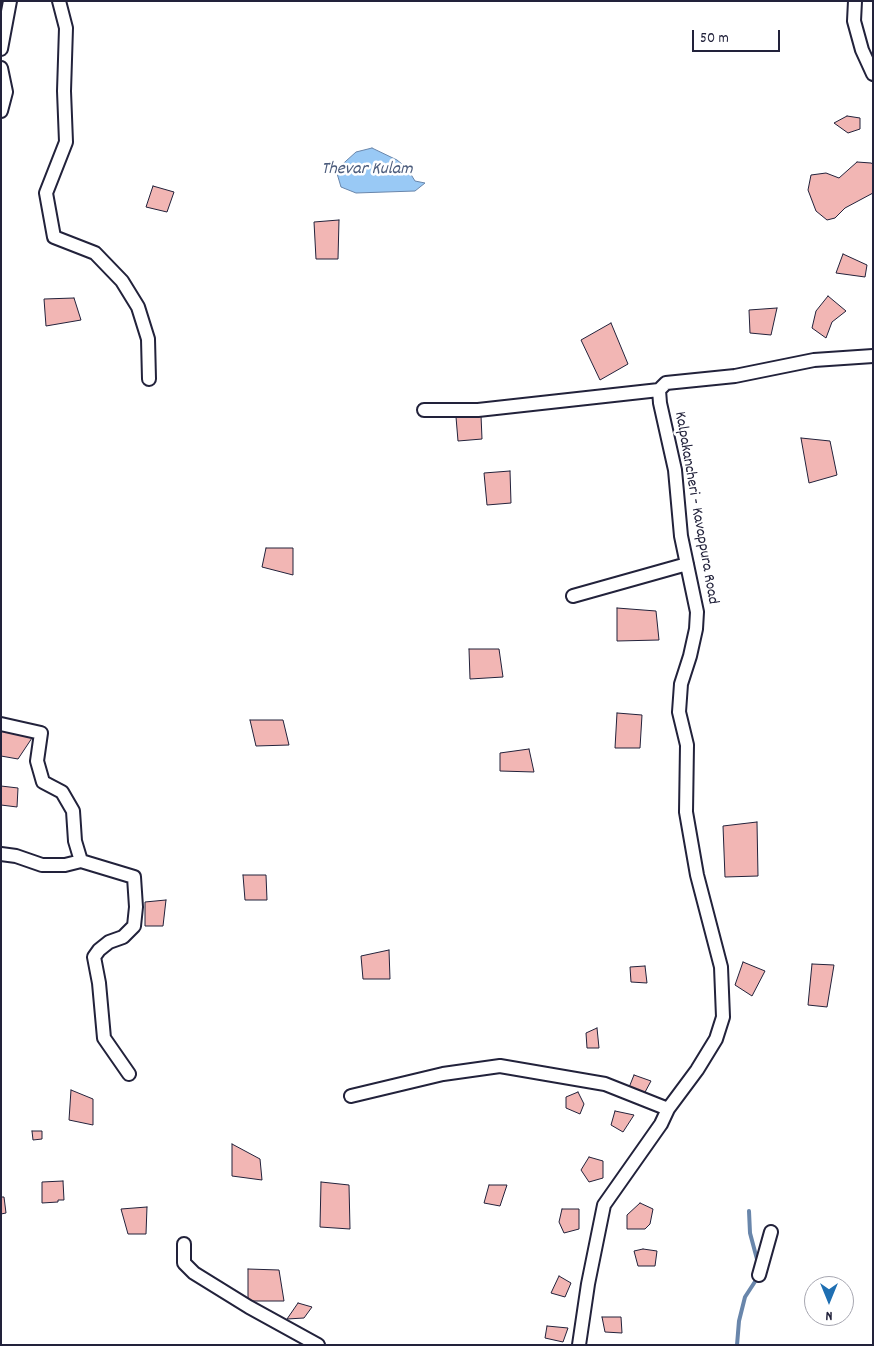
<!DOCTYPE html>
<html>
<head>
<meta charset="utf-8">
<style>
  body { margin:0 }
  #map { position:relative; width:874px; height:1346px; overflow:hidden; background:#fff; font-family:Dekko,sans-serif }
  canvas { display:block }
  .frame { position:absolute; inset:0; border:2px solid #22223b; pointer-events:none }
  .north { position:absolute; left:804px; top:1276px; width:50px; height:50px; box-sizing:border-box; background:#fff; border:1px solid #a7a7b1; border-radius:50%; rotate:180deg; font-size:14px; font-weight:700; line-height:20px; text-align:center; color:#22223b }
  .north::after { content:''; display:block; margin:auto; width:18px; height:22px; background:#1f6fb2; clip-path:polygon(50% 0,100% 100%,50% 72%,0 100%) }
  .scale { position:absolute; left:692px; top:30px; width:88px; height:22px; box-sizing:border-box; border:2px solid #22223b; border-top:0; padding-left:6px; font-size:15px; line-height:18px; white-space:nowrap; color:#22223b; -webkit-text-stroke:4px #fff; paint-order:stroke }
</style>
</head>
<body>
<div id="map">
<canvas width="874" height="1346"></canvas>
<div class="frame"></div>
<div class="north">N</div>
<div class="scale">50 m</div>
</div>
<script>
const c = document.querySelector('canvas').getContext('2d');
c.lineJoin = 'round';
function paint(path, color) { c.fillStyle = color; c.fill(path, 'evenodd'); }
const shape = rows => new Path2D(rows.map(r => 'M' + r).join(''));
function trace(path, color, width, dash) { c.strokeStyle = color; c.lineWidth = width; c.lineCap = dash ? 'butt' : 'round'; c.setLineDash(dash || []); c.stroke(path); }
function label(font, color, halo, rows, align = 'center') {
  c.font = font + ' Dekko,sans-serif'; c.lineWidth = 5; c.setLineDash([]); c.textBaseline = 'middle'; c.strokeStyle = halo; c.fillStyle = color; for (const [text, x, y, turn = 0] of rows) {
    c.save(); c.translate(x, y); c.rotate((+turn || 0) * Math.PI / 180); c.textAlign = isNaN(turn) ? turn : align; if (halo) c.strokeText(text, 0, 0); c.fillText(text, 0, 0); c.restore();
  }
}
const water = shape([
  [372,148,397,160,407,168,415,181,425,183,415,191,356,193,341,187,336,170,356,152,372,148]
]);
paint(water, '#99c9f5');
trace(water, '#6986ab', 1);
trace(shape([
  [749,1211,750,1233,758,1263],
  [737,1345,739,1321,745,1297,758,1277]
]), '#6986ab', 4);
const building = shape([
  [847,116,860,118,860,129,848,133,834,123,847,116],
  [857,162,871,163,873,164,873,193,845,208,835,218,827,220,816,211,808,190,811,175,826,173,839,178,857,162],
  [153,186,174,192,167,212,146,207,153,186],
  [339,220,338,259,316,259,314,222,339,220],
  [843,254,867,265,865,277,836,273,843,254],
  [828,296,846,311,832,322,826,338,812,328,816,311,828,296],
  [74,298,81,320,46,326,44,299,74,298],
  [777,308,771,335,750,333,749,310,777,308],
  [611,323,628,364,600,380,581,340,611,323],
  [481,415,482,439,458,441,456,417,481,415],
  [801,438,830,441,837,475,809,483,801,438],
  [510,471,511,503,487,505,484,473,510,471],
  [266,548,293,548,293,575,262,567,266,548],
  [617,608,656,611,659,640,617,641,617,608],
  [469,649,499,649,503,677,470,679,469,649],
  [617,713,642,715,640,748,615,748,617,713],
  [250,720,283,720,289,745,256,746,250,720],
  [1,727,32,738,18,759,1,756,1,727],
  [529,749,534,772,500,771,500,753,529,749],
  [1,786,18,788,17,807,1,805,1,786],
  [757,822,758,876,725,877,723,826,757,822],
  [243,875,266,875,267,900,245,900,243,875],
  [166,900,163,926,145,926,145,902,166,900],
  [389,950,390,979,363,979,361,956,389,950],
  [743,962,765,971,752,996,735,985,743,962],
  [812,964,834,965,827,1007,808,1005,812,964],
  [645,966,647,983,631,982,630,967,645,966],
  [597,1028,599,1048,587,1048,586,1033,597,1028],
  [634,1075,651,1081,644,1094,628,1090,634,1075],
  [71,1090,93,1099,93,1125,69,1120,71,1090],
  [578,1092,584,1104,580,1114,566,1108,566,1097,578,1092],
  [615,1111,634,1115,623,1132,611,1125,615,1111],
  [32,1131,42,1131,42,1139,33,1140,32,1131],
  [232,1144,260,1159,262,1180,232,1176,232,1144],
  [589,1157,603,1161,603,1178,589,1182,581,1170,589,1157],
  [63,1181,64,1200,58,1200,58,1202,42,1203,42,1182,63,1181],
  [321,1182,349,1185,350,1229,320,1227,321,1182],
  [489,1185,507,1185,500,1206,484,1203,489,1185],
  [1,1197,4,1197,6,1213,1,1214,1,1197],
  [640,1203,653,1209,650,1224,645,1229,627,1229,627,1215,640,1203],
  [147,1207,146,1234,128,1234,121,1209,147,1207],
  [562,1209,579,1209,579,1229,564,1233,559,1222,562,1209],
  [643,1249,657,1251,655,1266,638,1266,634,1251,643,1249],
  [248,1269,279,1270,284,1301,248,1301,248,1269],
  [559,1276,571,1283,565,1297,551,1293,559,1276],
  [298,1303,312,1307,304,1318,287,1319,298,1303],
  [602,1317,621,1317,622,1333,605,1332,602,1317],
  [547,1326,568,1328,563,1342,545,1338,547,1326]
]);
paint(building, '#f2b6b4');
trace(building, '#22223b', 1);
const street = shape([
  [59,1,66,28,64,91,66,142,46,193,54,237,95,253,122,281,138,307,148,339,149,379],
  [855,1,854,21,862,50,873,74],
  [1,49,10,1],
  [1,68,6,92,1,111],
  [424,410,478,410,659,390],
  [573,596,687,564],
  [1,724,41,733,37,761,43,782,62,792,73,811,75,841,81,861],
  [1,854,16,856,42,865,65,865,81,861,134,877,136,907,134,926,123,937,109,942,99,950,94,957,99,983,104,1038,129,1074],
  [351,1096,443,1074,500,1066,605,1084,668,1109],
  [184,1244,184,1263,194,1273,249,1307,318,1345],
  [759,1275,771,1232],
  [579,1345,588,1284,604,1205,661,1124,668,1109,697,1070,716,1039,723,1017,721,967,697,875,686,812,687,745,679,712,681,684,690,656,696,629,697,612,681,536,675,470,660,403,659,390,666,383,735,376,814,360,873,356]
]);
trace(street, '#22223b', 16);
trace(street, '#fff', 12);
label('16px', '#22223b', '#fff', [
  ["Kalpakancheri - Kavappura Road",695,508,80]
]);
label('italic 18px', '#4c5c7c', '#fff', [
  ["Thevar Kulam",367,171]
]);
</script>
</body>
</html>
